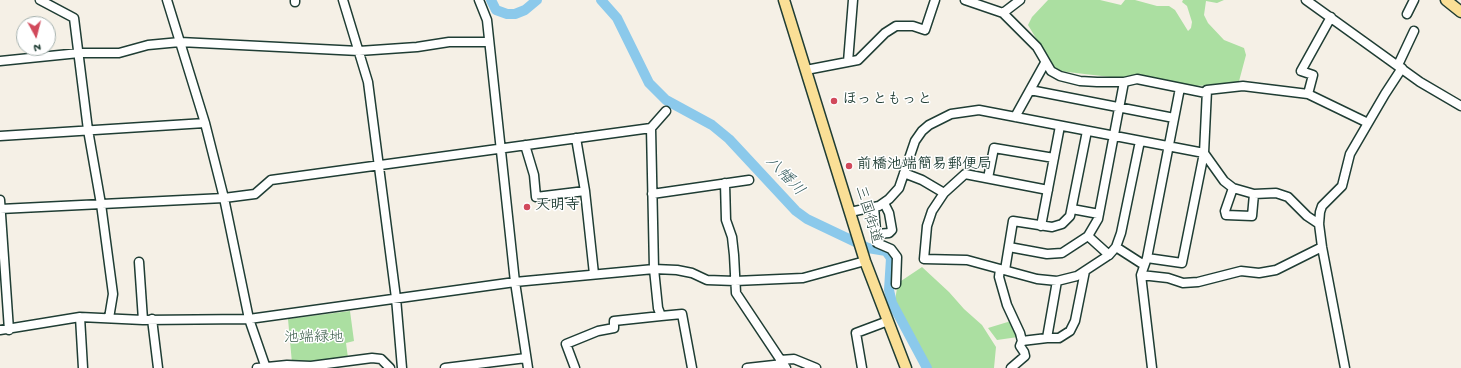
<!DOCTYPE html>
<html>
<head>
<meta charset="utf-8">
<style>
  body { margin:0 }
  #map { position:relative; width:1461px; height:368px; overflow:hidden; background:#f5f0e6; font-family:"Gochi Hand",sans-serif }
  canvas { display:block }
  .north { position:absolute; left:16px; top:16px; width:40px; height:40px; box-sizing:border-box; background:#fff; border:1px solid #a5b1ae; border-radius:50%; rotate:173deg; font-size:11px; font-weight:700; line-height:16px; text-align:center; color:#1f3d34 }
  .north::after { content:''; display:block; margin:auto; width:14px; height:18px; background:#d1495b; clip-path:polygon(50% 0,100% 100%,50% 72%,0 100%) }
</style>
</head>
<body>
<div id="map">
<canvas width="1461" height="368"></canvas>
<div class="north">N</div>
</div>
<script>
const c = document.querySelector('canvas').getContext('2d');
c.lineJoin = 'round';
function paint(path, color) { c.fillStyle = color; c.fill(path, 'evenodd'); }
const shape = rows => new Path2D(rows.map(r => 'M' + r).join(''));
function trace(path, color, width, dash) { c.strokeStyle = color; c.lineWidth = width; c.lineCap = dash ? 'butt' : 'round'; c.setLineDash(dash || []); c.stroke(path); }
function label(font, color, halo, rows, align = 'center') {
  c.font = font + ' "Gochi Hand","Klee One",sans-serif'; c.lineWidth = 3; c.setLineDash([]); c.textBaseline = 'middle'; c.strokeStyle = halo; c.fillStyle = color; for (const [text, x, y, turn = 0] of rows) {
    c.save(); c.translate(x, y); c.rotate((+turn || 0) * Math.PI / 180); c.textAlign = isNaN(turn) ? turn : align; if (halo) c.strokeText(text, 0, 0); c.fillText(text, 0, 0); c.restore();
  }
}
paint(shape([
  [1048,0,1100,0,1121,5,1125,0,1135,0,1157,6,1169,6,1175,10,1188,31,1191,28,1192,22,1187,6,1182,2,1183,0,1224,0,1217,3,1206,1,1204,15,1208,23,1224,40,1244,48,1246,55,1238,85,1187,86,1059,71,1054,68,1028,25,1032,17],
  [922,267,949,292,964,309,982,325,996,347,994,368,930,368,917,340,893,311,898,283],
  [350,311,354,341,346,343,348,358,312,363,292,363,288,319],
  [1011,321,1018,337,997,340,988,328]
]), '#abdfa1');
trace(shape([
  [491,0,496,10,507,14,515,14,525,10,537,0],
  [601,0,617,18,649,83,666,100,712,125,729,139,796,211,807,219,868,248,886,251,891,258,889,290,892,303,927,368]
]), '#8bc9eb', 10);
const minor = shape([
  [40,0,74,18,88,130,101,204,113,294,109,318],
  [167,0,205,123,224,198,249,319,266,368],
  [343,0,368,82,396,298,402,368],
  [479,0,487,20,515,282,528,368],
  [965,0,1003,13,1037,47,1051,71,1060,76,1080,81,1097,82,1124,82,1137,79,1206,93],
  [1306,0,1420,82,1461,106],
  [295,2,295,0],
  [1003,13,1020,0],
  [1407,14,1414,0],
  [0,61,79,53,119,53,148,45,180,42,359,51,417,47,449,42,489,42],
  [848,62,853,0],
  [1398,65,1414,31],
  [806,70,858,60,885,33,896,26,913,26,925,30,935,0],
  [1030,90,1174,118],
  [1308,94,1313,75,1301,71,1331,17],
  [1015,117,1045,63],
  [651,128,666,111],
  [0,136,205,123],
  [576,138,585,191,594,274],
  [525,145,534,175,536,197,585,191],
  [904,173,922,180,944,193],
  [988,178,994,148,1054,158],
  [725,183,726,220,732,237,734,255,736,293,786,368],
  [1233,188,1225,211,1226,215,1252,216,1254,194],
  [1048,190,965,174,944,193,932,211,927,226,924,259,967,260,1037,279,1057,281,1077,276,1109,255,1116,247,1121,233,1140,141],
  [652,194,749,180],
  [0,200,9,330],
  [874,207,877,243,891,249,897,257,896,284],
  [0,209,224,198,255,194,271,180,651,128,654,269,658,308,661,316,682,314,692,368],
  [1072,209,1099,214],
  [850,212,879,206,889,199,899,188,915,141,922,131,929,125,951,114,979,110,1204,153,1224,181,1233,188,1254,194,1276,193,1288,197,1307,216,1319,224],
  [1041,226,1060,126],
  [877,234,889,233,892,230,889,213,884,203],
  [1088,236,1109,255],
  [1009,247,1047,254,1062,253,1088,236,1098,219,1124,82],
  [1116,247,1144,265],
  [1147,258,1182,263,1204,153,1207,90,1243,86,1308,94,1368,123],
  [139,262,143,320],
  [1000,269,999,277,1007,305,1020,333,1022,341,1020,346,1024,352,1025,356,1011,368],
  [1005,270,1013,221,1052,227,1062,224,1070,216,1087,131],
  [1141,275,1168,278,1183,283,1198,282,1241,271,1259,273,1276,270,1322,247],
  [1057,281,1047,338,1059,338,1070,331,1075,321,1085,271],
  [80,317,83,368],
  [152,319,158,368],
  [0,330,80,317,143,320,249,319,515,282,654,269,677,270,692,273,707,280,735,281,803,278,865,261],
  [1022,341,1047,338],
  [780,360,794,359,816,368],
  [257,368,287,365,311,366,372,358,381,359,390,368],
  [445,368,526,358],
  [575,368,566,344,598,331,614,328,614,321,661,316],
  [747,368,783,364],
  [862,368,856,333,888,321],
  [1152,368,1141,275,1147,258,1180,88],
  [1345,368,1322,247,1319,224,1320,212,1322,206,1342,186,1350,154,1385,94,1402,68]
]);
const major = shape([
  [784,0,865,261,906,368],
  [1446,0,1461,12]
]);
trace(minor, '#1f3d34', 11);
trace(major, '#1f3d34', 13);
trace(minor, '#fff', 8);
trace(major, '#fadf96', 10);
for (const [x, y, r, color] of [
  [834,101,4,"#d1495b"],
  [849,166,4,"#d1495b"],
  [527,207,4,"#d1495b"]
]) { const dot = new Path2D(); dot.arc(x, y, r, 0, 2 * Math.PI); c.fillStyle = color; c.fill(dot); trace(dot, '#fff', 1.5); }
label('bold 15px', '#1f3d34', '#fff', [
  ["ほっともっと",842,101],
  ["前橋池端簡易郵便局",857,166],
  ["天明寺",535,207]
], 'left');
label('15px', '#1f3d34', '#fff', [
  ["三国街道",867,215,73]
]);
label('15px', '#3b5d4a', '#fff', [
  ["池端緑地",314,339]
]);
label('italic 16px', '#3a6062', '#fff', [
  ["八幡川",784,177,47]
]);
</script>
</body>
</html>
